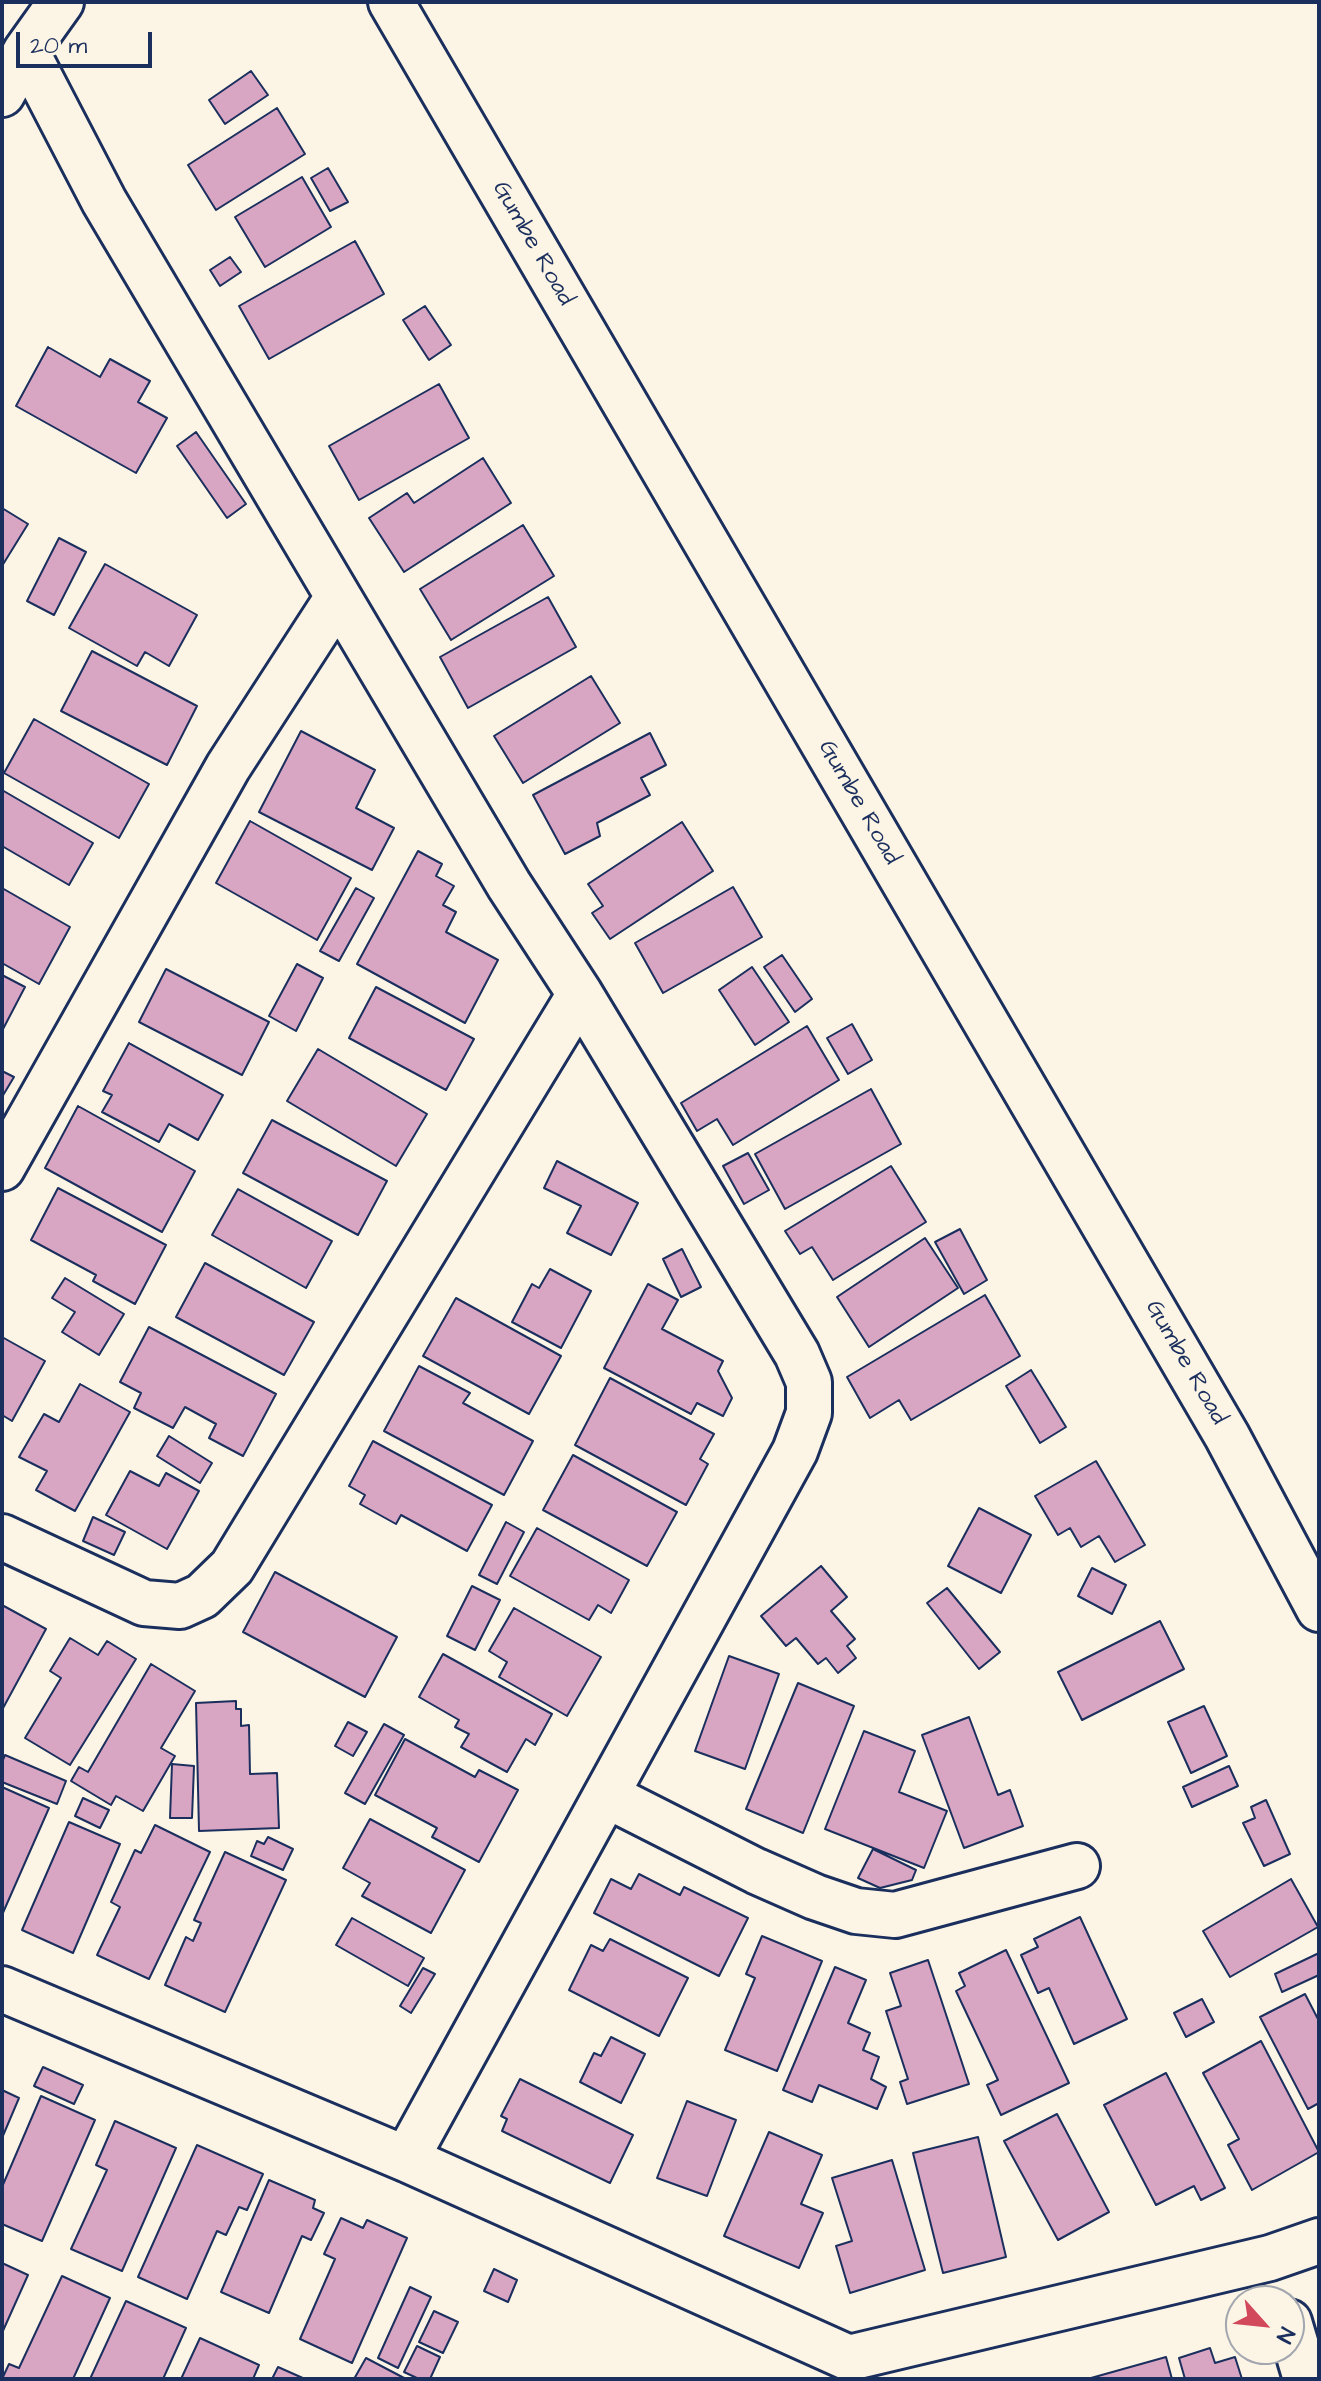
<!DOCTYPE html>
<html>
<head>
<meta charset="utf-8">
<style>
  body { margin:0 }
  #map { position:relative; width:1321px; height:2381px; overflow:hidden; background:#fcf5e5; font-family:"Architects Daughter",sans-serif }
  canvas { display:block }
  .frame { position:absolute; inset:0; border:4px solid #1b2f5e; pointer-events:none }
  .north { position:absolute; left:1225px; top:2285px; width:80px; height:80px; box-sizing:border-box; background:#fcf5e5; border:2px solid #a2a6af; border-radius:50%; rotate:117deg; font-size:22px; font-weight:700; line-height:32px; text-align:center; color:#1b2f5e }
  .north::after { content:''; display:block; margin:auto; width:28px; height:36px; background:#d1495b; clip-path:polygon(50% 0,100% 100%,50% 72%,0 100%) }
  .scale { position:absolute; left:16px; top:32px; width:136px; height:36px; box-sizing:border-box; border:4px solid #1b2f5e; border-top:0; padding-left:10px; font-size:24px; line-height:28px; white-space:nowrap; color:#1b2f5e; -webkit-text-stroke:6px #fcf5e5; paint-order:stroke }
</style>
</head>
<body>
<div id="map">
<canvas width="1321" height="2381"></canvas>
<div class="frame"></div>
<div class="north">N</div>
<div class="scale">20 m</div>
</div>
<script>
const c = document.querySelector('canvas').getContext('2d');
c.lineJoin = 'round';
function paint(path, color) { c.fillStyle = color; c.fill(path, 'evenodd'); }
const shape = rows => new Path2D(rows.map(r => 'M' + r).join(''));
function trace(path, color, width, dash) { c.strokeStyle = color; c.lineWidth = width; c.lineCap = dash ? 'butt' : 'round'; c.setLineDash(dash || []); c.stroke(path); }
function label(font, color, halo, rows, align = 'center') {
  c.font = font + ' "Architects Daughter",sans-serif'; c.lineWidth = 6; c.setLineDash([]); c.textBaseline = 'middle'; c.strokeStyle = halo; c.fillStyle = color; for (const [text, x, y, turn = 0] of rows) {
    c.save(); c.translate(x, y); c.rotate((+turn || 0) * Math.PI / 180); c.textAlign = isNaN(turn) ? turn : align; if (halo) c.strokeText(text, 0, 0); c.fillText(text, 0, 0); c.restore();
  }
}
const building = shape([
  [251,71,268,95,225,124,209,100,251,71],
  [277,108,305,154,216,210,188,165,277,108],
  [328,168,348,202,330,211,311,178,328,168],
  [302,177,331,227,265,267,235,217,302,177],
  [355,241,384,294,269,359,239,306,355,241],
  [230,257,241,272,220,286,210,270,230,257],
  [425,306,451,345,429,360,403,320,425,306],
  [48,347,100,377,110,359,150,381,138,402,167,418,136,473,16,406,48,347],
  [439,384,469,438,359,500,329,446,439,384],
  [196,432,246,504,227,518,177,446,196,432],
  [483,458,511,503,404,572,369,518,407,493,414,503,483,458],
  [2,508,28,524,2,566,2,508],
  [523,525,554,576,451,640,420,589,523,525],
  [59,538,86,552,54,615,27,601,59,538],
  [105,564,197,615,169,666,145,652,137,666,69,628,105,564],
  [548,597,576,647,468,708,440,657,548,597],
  [92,651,197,706,167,765,61,711,92,651],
  [591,676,620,723,523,783,494,736,591,676],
  [34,719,149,784,119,838,4,773,34,719],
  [301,731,375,770,356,808,394,828,372,870,259,812,301,731],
  [650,733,666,765,641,778,650,795,597,823,600,836,565,854,533,795,650,733],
  [2,790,93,843,69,885,2,846,2,790],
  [250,821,351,878,317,940,216,883,250,821],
  [682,822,713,871,610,939,592,913,603,906,588,884,682,822],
  [418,851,442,864,436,876,454,886,443,905,456,912,446,932,498,960,465,1023,357,964,418,851],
  [733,887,762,937,663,993,635,943,733,887],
  [2,888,70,927,39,984,2,963,2,888],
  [356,888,374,898,339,961,320,951,356,888],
  [782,955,812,999,795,1012,764,967,782,955],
  [297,964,323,978,296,1031,269,1016,297,964],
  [752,967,789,1022,755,1045,719,990,752,967],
  [166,969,269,1022,242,1075,139,1022,166,969],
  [2,975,25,987,2,1031,2,975],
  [376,987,474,1039,446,1090,349,1038,376,987],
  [852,1024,872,1060,848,1074,827,1038,852,1024],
  [807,1026,839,1080,733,1145,717,1119,697,1131,681,1103,807,1026],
  [129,1043,223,1095,198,1140,169,1124,159,1142,102,1112,112,1095,103,1091,129,1043],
  [318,1049,427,1114,396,1166,287,1101,318,1049],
  [2,1071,14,1077,2,1097,2,1071],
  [871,1089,901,1144,785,1209,755,1154,871,1089],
  [78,1106,195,1171,162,1232,45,1168,78,1106],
  [272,1120,387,1181,358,1235,243,1173,272,1120],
  [748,1153,769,1190,744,1204,723,1166,748,1153],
  [557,1161,638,1203,611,1255,567,1233,581,1206,544,1188,557,1161],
  [891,1166,926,1222,833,1280,812,1247,800,1254,785,1231,891,1166],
  [58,1188,166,1245,135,1304,93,1281,96,1275,31,1240,58,1188],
  [238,1189,332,1241,306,1288,212,1235,238,1189],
  [960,1229,987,1280,964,1294,935,1242,960,1229],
  [925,1238,958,1288,869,1347,837,1297,925,1238],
  [682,1249,701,1287,681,1297,663,1259,682,1249],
  [205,1263,314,1322,284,1375,176,1317,205,1263],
  [550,1269,591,1291,561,1348,512,1322,532,1284,539,1288,550,1269],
  [65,1278,124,1314,99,1355,62,1332,75,1312,52,1298,65,1278],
  [648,1284,678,1300,662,1329,723,1361,718,1371,732,1398,723,1416,697,1403,691,1414,604,1368,648,1284],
  [985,1295,1020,1356,911,1420,899,1400,870,1418,847,1377,985,1295],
  [456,1298,561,1356,529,1414,423,1356,456,1298],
  [149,1327,276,1394,243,1456,209,1438,216,1424,185,1407,173,1428,134,1408,141,1393,120,1382,149,1327],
  [2,1337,45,1361,12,1421,2,1415,2,1337],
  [419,1366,470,1393,463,1403,533,1441,504,1495,384,1431,419,1366],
  [1031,1370,1066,1427,1040,1443,1006,1386,1031,1370],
  [610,1378,714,1434,700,1459,708,1464,686,1505,575,1445,610,1378],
  [80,1384,130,1412,75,1511,36,1490,47,1471,19,1457,44,1414,59,1422,80,1384],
  [169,1436,212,1463,200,1483,157,1456,169,1436],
  [373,1441,492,1505,467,1551,401,1515,396,1524,360,1504,365,1495,349,1486,373,1441],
  [573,1455,677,1512,647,1566,543,1510,573,1455],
  [1096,1461,1145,1545,1115,1562,1099,1536,1081,1547,1070,1528,1058,1535,1035,1496,1096,1461],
  [130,1471,159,1486,166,1473,199,1491,167,1549,106,1515,130,1471],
  [979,1508,1031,1535,1001,1593,948,1566,979,1508],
  [93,1517,125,1532,114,1555,83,1541,93,1517],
  [506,1522,524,1532,497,1584,479,1575,506,1522],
  [537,1528,629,1580,611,1613,598,1605,589,1620,510,1576,537,1528],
  [821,1566,847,1597,831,1611,855,1639,847,1646,856,1658,838,1673,826,1658,818,1664,796,1638,786,1646,761,1616,821,1566],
  [1092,1568,1126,1585,1112,1614,1078,1596,1092,1568],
  [275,1572,397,1637,365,1697,243,1632,275,1572],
  [472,1586,500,1600,475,1650,447,1636,472,1586],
  [947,1588,1000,1652,979,1669,927,1603,947,1588],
  [2,1605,46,1629,2,1710,2,1605],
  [514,1608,601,1657,567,1716,499,1677,507,1662,489,1651,514,1608],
  [1160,1621,1184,1669,1082,1720,1058,1672,1160,1621],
  [70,1638,98,1655,107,1641,136,1659,70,1765,25,1738,61,1678,50,1671,70,1638],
  [443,1654,552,1714,535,1745,526,1739,507,1772,461,1747,469,1734,455,1727,459,1720,419,1697,443,1654],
  [729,1656,779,1674,745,1769,695,1751,729,1656],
  [151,1664,195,1691,161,1748,175,1756,143,1811,116,1796,111,1805,71,1781,79,1767,88,1772,151,1664],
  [798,1683,854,1706,803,1833,746,1809,798,1683],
  [236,1701,236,1709,241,1709,241,1726,249,1725,250,1774,277,1773,279,1828,199,1831,196,1703,236,1701],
  [1204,1706,1227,1756,1191,1773,1168,1722,1204,1706],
  [969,1717,998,1795,1010,1790,1023,1826,964,1848,922,1735,969,1717],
  [348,1722,367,1732,353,1756,335,1746,348,1722],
  [384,1724,404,1735,365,1804,345,1793,384,1724],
  [864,1731,915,1751,899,1792,947,1811,924,1868,825,1829,864,1731],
  [405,1739,475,1777,479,1770,518,1790,479,1862,432,1837,437,1828,375,1795,405,1739],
  [5,1755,66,1781,57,1804,2,1782,2,1762,5,1755],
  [172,1764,194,1766,192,1818,170,1818,172,1764],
  [1229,1766,1238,1786,1192,1807,1183,1787,1229,1766],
  [2,1787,49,1808,2,1915,2,1787],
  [83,1798,109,1810,100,1828,75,1816,83,1798],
  [1266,1800,1290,1854,1264,1866,1243,1823,1255,1818,1251,1807,1266,1800],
  [370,1819,465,1870,431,1933,362,1896,370,1883,343,1868,370,1819],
  [69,1822,120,1844,73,1953,22,1930,69,1822],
  [155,1825,210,1852,149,1979,97,1955,120,1907,111,1902,135,1850,141,1853,155,1825],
  [268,1837,293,1849,283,1870,251,1856,257,1841,264,1844,268,1837],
  [873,1849,916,1870,912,1880,880,1888,858,1878,873,1849],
  [225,1852,286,1880,225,2012,165,1985,186,1937,193,1941,201,1923,194,1920,225,1852],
  [639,1874,680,1895,684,1887,748,1918,719,1976,594,1913,611,1879,631,1889,639,1874],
  [1291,1879,1318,1927,1230,1977,1203,1931,1291,1879],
  [1080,1917,1127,2019,1074,2044,1049,1988,1038,1993,1021,1955,1038,1947,1034,1939,1080,1917],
  [352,1918,424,1958,408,1986,336,1945,352,1918],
  [762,1936,822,1961,777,2071,725,2050,755,1978,746,1974,762,1936],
  [610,1939,688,1978,659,2036,569,1990,591,1945,603,1951,610,1939],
  [1006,1950,1069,2083,1001,2115,987,2085,998,2080,956,1991,965,1986,959,1973,1006,1950],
  [1319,1953,1319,1975,1282,1992,1275,1974,1319,1953],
  [928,1960,969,2084,907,2104,900,2082,908,2079,886,2011,901,2006,890,1973,928,1960],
  [835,1967,866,1980,848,2023,870,2033,863,2050,879,2057,871,2079,886,2087,877,2109,819,2085,812,2102,783,2090,835,1967],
  [423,1968,435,1974,411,2013,400,2006,423,1968],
  [1305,1994,1319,2021,1319,2103,1308,2109,1260,2017,1305,1994],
  [1202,1999,1214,2022,1186,2037,1174,2013,1202,1999],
  [611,2037,645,2054,621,2103,580,2082,594,2053,601,2056,611,2037],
  [1261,2041,1319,2152,1252,2190,1228,2145,1239,2139,1203,2073,1261,2041],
  [43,2067,83,2085,74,2104,34,2086,43,2067],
  [1166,2073,1225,2188,1201,2200,1194,2186,1156,2205,1104,2105,1166,2073],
  [520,2079,633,2135,610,2183,502,2131,507,2119,501,2116,520,2079],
  [2,2090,19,2098,2,2138,2,2090],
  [41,2096,95,2120,42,2241,2,2224,2,2187,41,2096],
  [687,2101,736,2120,707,2196,657,2178,687,2101],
  [1057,2114,1109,2212,1058,2240,1004,2141,1057,2114],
  [115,2121,176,2148,122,2271,71,2249,107,2170,96,2165,115,2121],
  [769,2132,822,2155,801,2204,823,2213,799,2268,724,2236,769,2132],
  [978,2137,1006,2257,943,2273,913,2153,978,2137],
  [197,2145,263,2174,247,2210,239,2207,226,2235,217,2231,187,2299,138,2277,197,2145],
  [892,2160,925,2270,850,2293,836,2246,852,2241,832,2178,892,2160],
  [269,2180,315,2200,313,2208,324,2213,311,2240,302,2236,269,2313,221,2292,269,2180],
  [341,2218,363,2228,367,2220,407,2238,352,2363,300,2339,335,2259,324,2254,341,2218],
  [2,2263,28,2275,2,2333,2,2263],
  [494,2269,517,2280,508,2302,484,2291,494,2269],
  [62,2276,110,2298,73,2379,2,2379,9,2364,19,2368,62,2276],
  [410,2287,431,2297,398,2368,378,2358,410,2287],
  [126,2301,186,2328,163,2379,90,2379,126,2301],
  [434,2311,458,2322,443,2353,419,2342,434,2311],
  [200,2338,259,2365,253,2379,181,2379,200,2338],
  [417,2346,440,2357,430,2379,419,2379,404,2372,417,2346],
  [1210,2348,1215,2363,1235,2357,1242,2379,1185,2379,1179,2358,1210,2348],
  [1166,2357,1172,2379,1091,2379,1091,2378,1166,2357],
  [366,2358,406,2379,354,2379,366,2358],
  [278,2367,305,2379,272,2379,278,2367]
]);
paint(building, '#d8a5c2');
trace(building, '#1b2f5e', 2);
const minor = shape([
  [26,51,104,201,509,885,580,994,797,1354,809,1382,809,1413,795,1451,406,2159],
  [2,94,26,51,61,2],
  [2,1168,228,767,338,597],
  [2,1537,144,1603,180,1606,202,1596,232,1567,580,994],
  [606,1795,756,1871,815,1897,856,1911,895,1915,1077,1866],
  [2,1989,406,2159,849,2358,1270,2258,1319,2241],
  [1289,2322,1306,2379]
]);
const tertiary = shape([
  [391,2,1227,1436,1319,1609]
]);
trace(minor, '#1b2f5e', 50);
trace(tertiary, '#1b2f5e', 50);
trace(minor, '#fcf5e5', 44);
trace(tertiary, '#fcf5e5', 44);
label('24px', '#1b2f5e', '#fcf5e5', [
  ["Gumbe Road",532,244,60],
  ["Gumbe Road",858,803,60],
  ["Gumbe Road",1185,1363,60]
]);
</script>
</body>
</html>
